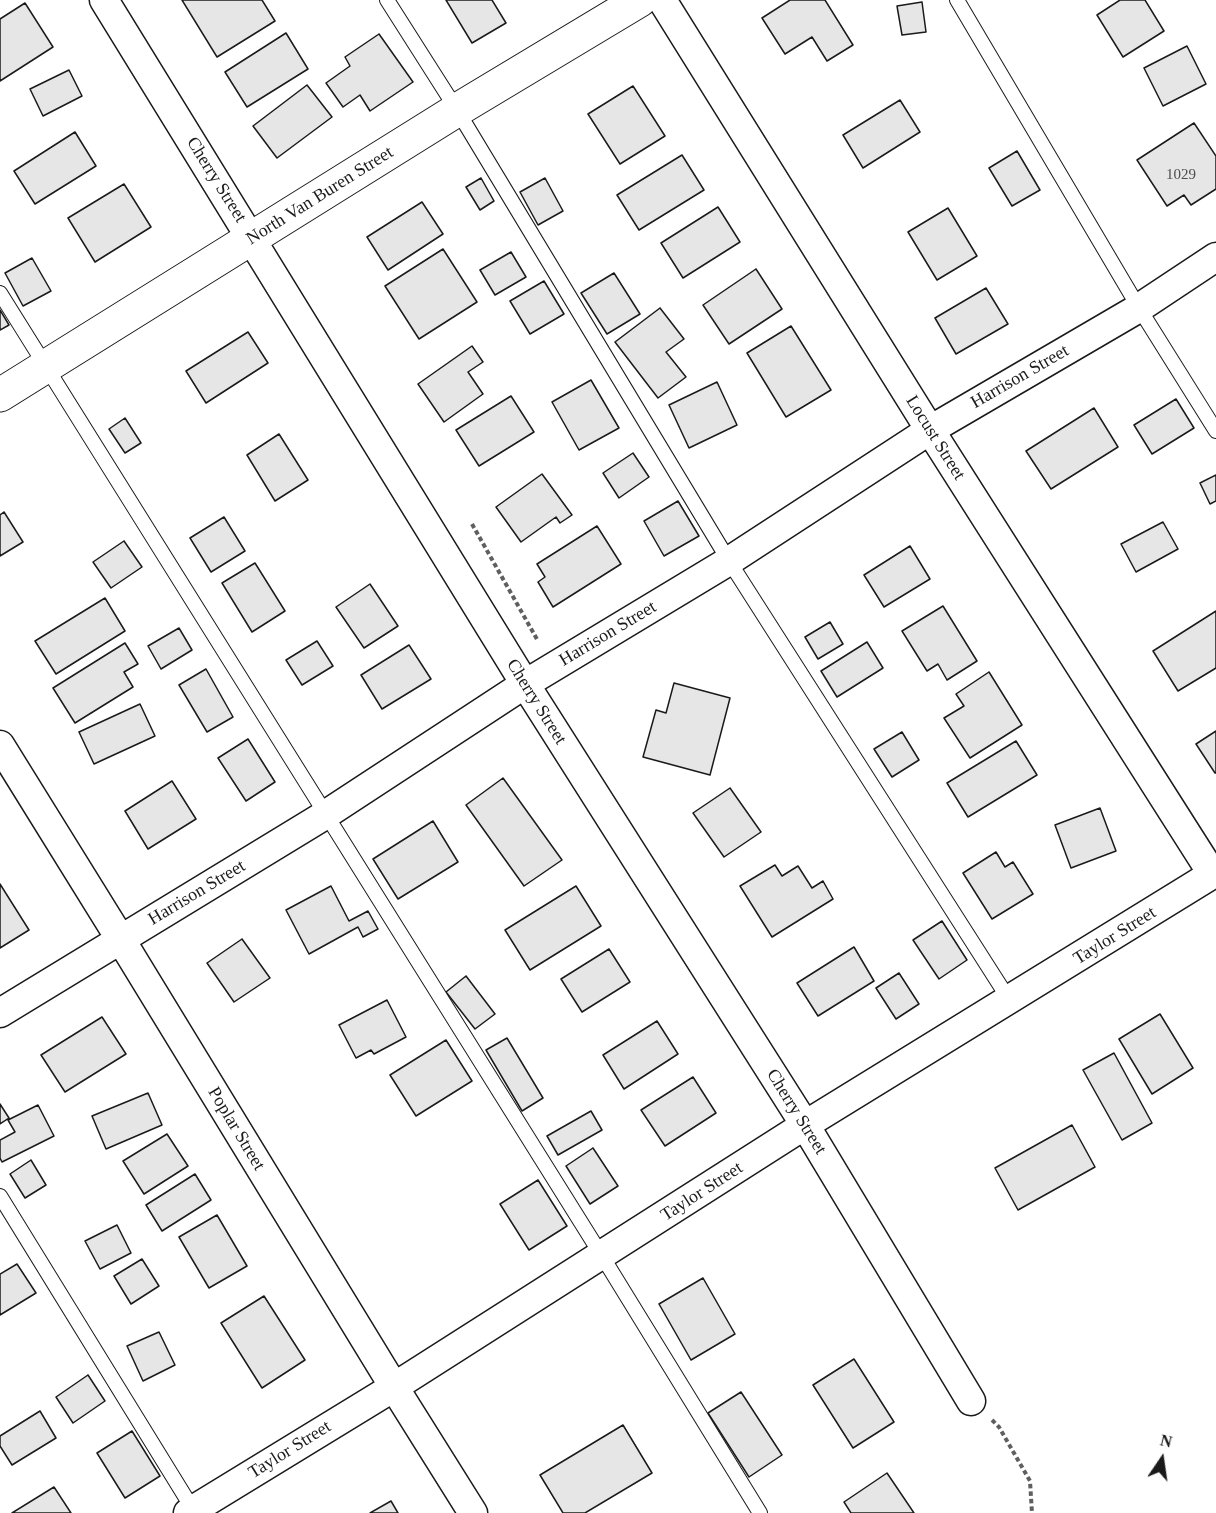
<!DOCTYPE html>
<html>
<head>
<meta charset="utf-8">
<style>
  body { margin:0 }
  #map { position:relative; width:1216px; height:1513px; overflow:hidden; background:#fff; font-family:"Times New Roman",serif }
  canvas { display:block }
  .north { position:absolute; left:1132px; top:1429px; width:60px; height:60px; -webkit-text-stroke:4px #fff; paint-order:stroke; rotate:13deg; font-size:16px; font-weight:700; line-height:24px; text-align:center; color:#1a1a1a }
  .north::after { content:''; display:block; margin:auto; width:21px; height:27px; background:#1a1a1a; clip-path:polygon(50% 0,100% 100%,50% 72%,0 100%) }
</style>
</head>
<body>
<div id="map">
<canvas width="1216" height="1513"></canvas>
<div class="north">N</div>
</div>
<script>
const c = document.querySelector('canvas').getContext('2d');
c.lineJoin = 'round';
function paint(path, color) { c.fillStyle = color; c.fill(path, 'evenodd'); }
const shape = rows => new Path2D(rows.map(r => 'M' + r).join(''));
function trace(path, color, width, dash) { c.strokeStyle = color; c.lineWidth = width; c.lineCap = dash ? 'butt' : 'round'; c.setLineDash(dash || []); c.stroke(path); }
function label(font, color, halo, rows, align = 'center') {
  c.font = font + ' "Times New Roman",serif'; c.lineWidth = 4.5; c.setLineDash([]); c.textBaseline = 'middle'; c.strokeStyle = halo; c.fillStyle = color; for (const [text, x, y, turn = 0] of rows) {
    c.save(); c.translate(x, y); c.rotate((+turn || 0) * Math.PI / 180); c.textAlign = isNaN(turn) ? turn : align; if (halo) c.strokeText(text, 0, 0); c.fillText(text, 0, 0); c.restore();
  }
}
const building = shape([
  [182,0,262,0,275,21,217,57,182,0],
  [446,0,492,0,506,23,472,43,446,0],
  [790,0,825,0,853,45,827,61,812,37,785,54,762,18,790,0],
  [1120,0,1145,0,1164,31,1123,57,1097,15,1120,0],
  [922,2,926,32,902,35,897,6,922,2],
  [25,3,53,47,0,81,0,19,25,3],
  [286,33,308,69,247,107,225,72,286,33],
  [379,34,413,82,370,111,360,95,343,107,326,83,350,66,345,57,379,34],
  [1187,46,1206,84,1163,106,1144,68,1187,46],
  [69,70,82,96,43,116,30,89,69,70],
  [307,85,332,117,277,158,253,126,307,85],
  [633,86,665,136,620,164,588,114,633,86],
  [900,100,920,132,863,168,843,135,900,100],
  [1194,123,1216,156,1216,189,1191,205,1184,195,1167,206,1137,160,1194,123],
  [75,132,96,166,35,204,14,171,75,132],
  [1017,151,1040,190,1012,206,989,168,1017,151],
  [682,155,704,190,639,230,617,195,682,155],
  [481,178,494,201,480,210,466,187,481,178],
  [545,178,563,211,538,225,520,192,545,178],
  [124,184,151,227,95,262,68,218,124,184],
  [422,202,443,234,388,270,367,237,422,202],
  [718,207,740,242,683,278,661,243,718,207],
  [948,208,977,256,937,280,908,232,948,208],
  [443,249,477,302,419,339,385,286,443,249],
  [511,252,526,277,495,295,480,270,511,252],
  [32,258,51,291,23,306,5,273,32,258],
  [756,269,782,309,729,344,703,305,756,269],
  [614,273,640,314,607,334,581,293,614,273],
  [544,281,564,314,530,334,510,301,544,281],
  [986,288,1008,324,956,354,935,318,986,288],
  [660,308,684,339,666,352,686,377,658,398,615,342,660,308],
  [0,310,9,325,0,330,0,310],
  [791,326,831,390,786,417,747,353,791,326],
  [248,332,268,363,206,403,186,371,248,332],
  [472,346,483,362,468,372,483,394,444,422,418,384,472,346],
  [591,380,619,428,579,450,552,402,591,380],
  [717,382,737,425,689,448,669,405,717,382],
  [511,396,534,432,479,466,456,430,511,396],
  [1176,399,1194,428,1152,454,1134,425,1176,399],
  [1094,408,1118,447,1051,489,1026,451,1094,408],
  [125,418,141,443,125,453,109,429,125,418],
  [279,434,308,480,275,501,247,455,279,434],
  [633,453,649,477,619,498,603,473,633,453],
  [542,474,572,515,560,523,556,517,521,542,496,507,542,474],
  [1216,475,1216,501,1210,504,1200,483,1216,475],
  [678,501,699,536,664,556,644,521,678,501],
  [4,512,23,542,0,556,0,515,4,512],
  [224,517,245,551,211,572,190,538,224,517],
  [1163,522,1178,549,1136,572,1121,544,1163,522],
  [597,526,621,564,553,607,538,582,545,577,537,564,597,526],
  [124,541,142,567,111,588,93,562,124,541],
  [910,546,930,579,884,607,864,575,910,546],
  [255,563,285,611,252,632,222,583,255,563],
  [370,584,398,626,364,648,336,607,370,584],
  [105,598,125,631,56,674,35,641,105,598],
  [943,606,977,661,947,680,938,664,927,671,902,631,943,606],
  [1216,611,1216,668,1178,691,1153,651,1216,611],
  [830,622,843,644,818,659,805,637,830,622],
  [179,628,192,650,161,669,148,646,179,628],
  [317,641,333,666,302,685,286,660,317,641],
  [867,642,883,668,837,697,821,671,867,642],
  [125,643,138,664,124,672,133,687,75,723,53,688,125,643],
  [409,645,431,679,382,709,361,675,409,645],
  [206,669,233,717,207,732,179,685,206,669],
  [989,672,1022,725,970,758,944,718,964,706,956,694,989,672],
  [674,683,730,698,710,775,643,757,656,710,666,713,674,683],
  [140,704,155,736,94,764,79,732,140,704],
  [1216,731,1216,773,1215,773,1196,744,1216,731],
  [902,732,919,760,892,777,874,749,902,732],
  [248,739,275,782,246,801,218,758,248,739],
  [1016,741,1037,775,968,817,947,783,1016,741],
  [503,778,562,860,524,886,466,805,503,778],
  [172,781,196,819,148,849,125,811,172,781],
  [730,788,761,832,724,857,693,813,730,788],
  [1100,808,1116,851,1071,868,1055,825,1100,808],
  [433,821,458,862,398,899,373,859,433,821],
  [996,852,1005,867,1013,862,1033,894,992,919,963,873,996,852],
  [775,865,782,876,798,866,812,888,823,881,833,899,772,937,740,886,775,865],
  [0,884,29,930,0,948,0,884],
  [331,886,349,921,368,911,378,929,363,937,358,927,309,954,286,910,331,886],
  [576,886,601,926,530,970,505,930,576,886],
  [942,921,967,960,939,979,913,940,942,921],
  [242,939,270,978,234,1002,207,963,242,939],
  [854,947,874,981,818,1016,797,983,854,947],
  [609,949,630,982,582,1012,561,979,609,949],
  [899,973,919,1004,896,1019,876,988,899,973],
  [466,976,495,1014,475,1029,446,992,466,976],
  [387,1000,406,1037,374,1054,371,1050,356,1058,339,1025,387,1000],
  [1160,1014,1193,1068,1152,1094,1119,1039,1160,1014],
  [102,1017,126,1054,65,1092,41,1055,102,1017],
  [657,1021,678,1054,624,1089,603,1055,657,1021],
  [507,1038,543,1098,522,1111,486,1050,507,1038],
  [446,1040,472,1081,416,1116,390,1075,446,1040],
  [1114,1053,1152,1123,1122,1140,1083,1070,1114,1053],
  [693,1077,716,1113,665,1146,641,1110,693,1077],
  [148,1093,162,1125,106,1149,92,1116,148,1093],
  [0,1104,9,1118,0,1124,0,1104],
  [38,1105,54,1136,2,1162,0,1158,0,1140,15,1132,8,1120,38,1105],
  [591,1111,602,1130,558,1155,547,1136,591,1111],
  [1072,1125,1095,1167,1018,1210,995,1168,1072,1125],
  [167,1134,188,1166,144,1194,123,1161,167,1134],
  [593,1148,618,1186,590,1204,566,1166,593,1148],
  [31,1160,46,1185,25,1198,10,1174,31,1160],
  [195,1174,211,1200,162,1231,146,1205,195,1174],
  [538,1180,567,1226,529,1250,500,1204,538,1180],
  [217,1215,247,1266,209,1288,179,1237,217,1215],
  [117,1225,131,1253,100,1269,85,1241,117,1225],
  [142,1259,159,1286,131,1304,114,1276,142,1259],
  [17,1264,36,1293,0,1315,0,1274,17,1264],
  [703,1278,735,1334,691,1360,659,1304,703,1278],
  [264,1296,305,1360,262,1388,221,1323,264,1296],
  [159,1332,175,1365,143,1381,127,1346,159,1332],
  [854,1359,894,1422,853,1448,813,1385,854,1359],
  [88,1375,105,1401,73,1423,56,1397,88,1375],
  [741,1392,782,1455,749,1477,708,1413,741,1392],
  [40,1411,56,1438,12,1465,0,1446,0,1436,40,1411],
  [623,1425,652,1473,585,1513,563,1513,540,1475,623,1425],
  [132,1431,160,1476,125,1498,97,1453,132,1431],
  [887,1473,914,1513,851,1513,844,1502,887,1473],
  [54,1487,71,1513,12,1513,54,1487],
  [391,1501,398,1513,370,1513,391,1501]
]);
paint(building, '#e6e6e6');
trace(building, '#1a1a1a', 1.5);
const lane = shape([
  [387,0,457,110,729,561,1010,1001],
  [957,0,1139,308,1216,431],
  [0,293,602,1256,760,1513],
  [0,1196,194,1511]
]);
const street = shape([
  [104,0,525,684,805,1125,971,1401],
  [662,0,930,430,1213,875],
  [0,745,121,940,394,1387,473,1513],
  [0,1013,325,815,525,684,729,561,930,430,1139,308,1216,257],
  [188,1513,394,1387,805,1125,1216,872]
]);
const secondary = shape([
  [0,395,457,110,640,0]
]);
trace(lane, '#1a1a1a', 16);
trace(street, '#1a1a1a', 31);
trace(secondary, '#1a1a1a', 35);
trace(shape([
  [472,524,538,641],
  [992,1420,999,1427,1030,1481,1032,1513]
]), '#5f5f5f', 4, [4.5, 3]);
trace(lane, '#fff', 14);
trace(street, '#fff', 28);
trace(secondary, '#fff', 33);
label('15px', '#4d4d4d', null, [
  ["1029",1181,175]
]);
label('18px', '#1a1a1a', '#fff', [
  ["Cherry Street",216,180,58],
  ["North Van Buren Street",320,196,-32],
  ["Harrison Street",1020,377,-30],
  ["Locust Street",935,438,58],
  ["Harrison Street",608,634,-31],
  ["Cherry Street",536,702,58],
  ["Harrison Street",197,893,-31],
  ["Taylor Street",1115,936,-32],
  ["Cherry Street",796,1112,58],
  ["Poplar Street",236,1129,59],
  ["Taylor Street",702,1192,-33],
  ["Taylor Street",290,1450,-32]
]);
</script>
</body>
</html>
